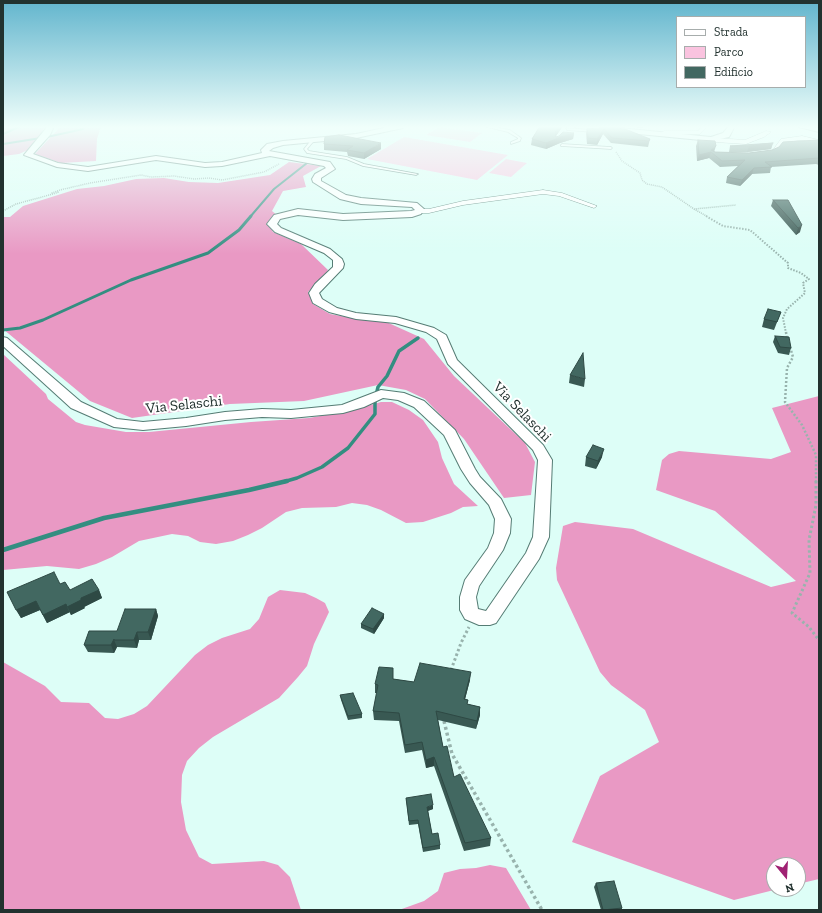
<!DOCTYPE html>
<html>
<head>
<meta charset="utf-8">
<style>
  body { margin:0 }
  #map { position:relative; width:822px; height:913px; overflow:hidden; background:#ddfef7; font-family:"Zilla Slab",serif }
  canvas { display:block }
  .frame { position:absolute; inset:0; border:4px solid #22322f; pointer-events:none }
  .legend { position:absolute; left:676px; top:16px; width:130px; height:72px; box-sizing:border-box; background:#fff; border:1px solid #a7adac; margin:0; padding:5px 7px; list-style:none; font-size:12px; color:#22322f }
  .legend li { display:flex; align-items:center; gap:8px; height:20px }
  .legend b { width:20px; border:1px solid #a7adac }
  .north { position:absolute; left:766px; top:857px; width:40px; height:40px; box-sizing:border-box; background:#fff; border:1px solid #a7adac; border-radius:50%; rotate:162deg; font-size:11px; font-weight:700; line-height:16px; text-align:center; color:#22322f }
  .north::after { content:''; display:block; margin:auto; width:14px; height:18px; background:#a02173; clip-path:polygon(50% 0,100% 100%,50% 72%,0 100%) }
</style>
</head>
<body>
<div id="map">
<canvas width="822" height="913"></canvas>
<div class="frame"></div>
<ul class="legend">
<li><b style="height:5px;background:#fff"></b>Strada</li>
<li><b style="height:11px;background:#fac3df"></b>Parco</li>
<li><b style="height:11px;background:#426861"></b>Edificio</li>
</ul>
<div class="north">N</div>
</div>
<script>
const c = document.querySelector('canvas').getContext('2d');
c.lineJoin = 'round';
function paint(path, color) { c.fillStyle = color; c.fill(path, 'evenodd'); }
const shape = rows => new Path2D(rows.map(r => 'M' + r).join(''));
function trace(path, color, width, dash) { c.strokeStyle = color; c.lineWidth = width; c.lineCap = dash ? 'butt' : 'round'; c.setLineDash(dash || []); c.stroke(path); }
function label(font, color, halo, rows, align = 'center') {
  c.font = font + ' "Zilla Slab",serif'; c.lineWidth = 4; c.setLineDash([]); c.textBaseline = 'middle'; c.strokeStyle = halo; c.fillStyle = color; for (const [text, x, y, turn = 0] of rows) {
    c.save(); c.translate(x, y); c.rotate((+turn || 0) * Math.PI / 180); c.textAlign = isNaN(turn) ? turn : align; if (halo) c.strokeText(text, 0, 0); c.fillText(text, 0, 0); c.restore();
  }
}
paint(shape([
  [439,127,482,133,470,142,426,135],
  [404,137,508,155,477,180,367,159],
  [506,159,527,163,511,177,489,173]
]), '#fac3df');
paint(shape([
  [3,126,46,126,30,149,19,154,3,156],
  [61,126,101,126,97,139,96,161,61,163,35,154],
  [289,162,321,166,303,176,306,187,283,191,272,211,277,215,269,225,273,232,301,244,328,270,323,278,308,292,313,304,330,314,352,318,382,320,424,339,454,376,525,443,535,462,531,495,504,498,464,439,425,399,406,390,378,385,304,401,230,404,132,418,90,401,3,329,3,217,10,217,23,206,77,189,104,186,136,179,164,178,189,182,218,183,270,175],
  [3,354,46,394,48,399,76,422,85,425,126,432,149,432,251,422,309,418,348,411,381,402,392,402,409,410,423,420,438,442,442,458,454,484,478,506,463,507,451,513,423,522,406,523,381,510,367,505,352,503,336,507,302,508,286,512,262,528,248,535,233,541,216,544,200,542,188,536,172,534,139,541,112,557,96,564,79,569,47,566,3,570],
  [819,396,819,879,798,884,798,865,774,865,774,889,778,889,734,900,572,842,600,776,659,742,645,710,611,685,600,672,557,580,556,568,563,526,575,522,633,529,771,587,796,581,715,511,656,490,662,460,669,454,679,451,771,459,791,452,772,408],
  [280,590,305,593,316,598,325,603,329,612,314,644,307,666,298,677,279,698,213,737,199,748,187,761,182,775,181,802,186,830,199,857,212,864,264,861,278,865,290,877,301,910,3,910,3,662,45,686,61,702,89,703,105,718,118,719,134,714,147,706,195,655,208,645,222,638,250,629,259,619,268,597],
  [490,865,506,868,531,910,399,910,424,901,438,891,444,873,460,869,476,868]
]), '#e999c4');
trace(shape([
  [3,134,21,126],
  [3,144,47,137,83,129],
  [250,217,274,189,307,163]
]), '#338e81', 2);
trace(shape([
  [3,330,20,328,43,320,131,280,208,253,239,230,251,216]
]), '#338e81', 3);
trace(shape([
  [283,482,297,478,322,467,348,448,375,414,375,400,378,387,387,376,399,351,418,338]
]), '#338e81', 3.5);
trace(shape([
  [3,550,104,518,249,490,287,481]
]), '#338e81', 4.5);
const service = shape([
  [483,126,488,126,510,130,521,138,520,141,511,144,511,142,518,139,518,138,508,132,483,126],
  [566,128,593,130,594,131,593,132,567,130,566,128],
  [312,139,314,140,313,142,307,149,309,151,347,157,364,164,418,174,416,175,363,166,346,159,307,153,304,149,312,139],
  [562,144,611,147,612,148,611,149,561,146,561,145,562,144]
]);
const minor = shape([
  [702,126,708,126,700,134,664,135,661,133,664,131,698,131,702,126],
  [766,131,771,132,764,137,746,144,700,141,697,139,700,137,745,140,766,131],
  [802,136,819,140,819,144,802,140,785,142,777,152,764,156,761,154,773,150,781,139,802,136],
  [543,190,562,193,597,206,594,208,559,196,543,194,463,205,429,213,419,213,416,211,419,209,429,209,463,201,543,190]
]);
const tertiary = shape([
  [48,126,54,126,50,135,33,154,58,163,88,167,156,156,205,163,222,162,262,153,261,150,267,144,283,141,356,134,393,126,406,126,403,128,356,138,283,145,273,148,269,151,330,162,335,169,321,178,321,181,346,195,361,198,417,203,424,209,421,214,412,217,343,220,298,215,280,219,277,224,281,228,330,249,342,259,344,264,343,268,319,293,322,299,337,308,356,313,396,317,434,328,446,335,457,360,543,445,552,460,549,537,539,559,496,623,490,625,479,625,465,619,460,610,460,597,465,580,488,548,494,533,495,519,489,505,470,483,461,469,444,435,414,407,398,400,383,398,364,407,343,413,291,418,262,417,225,420,186,426,143,430,114,427,71,408,3,346,3,337,7,338,81,402,117,419,143,422,186,418,225,412,262,409,291,410,342,405,381,390,404,393,424,401,455,430,475,469,480,477,501,499,511,519,510,533,503,550,479,586,476,597,478,609,486,611,526,553,533,537,538,460,533,450,448,364,437,339,426,332,395,323,356,319,329,312,313,303,309,293,315,284,333,267,333,260,324,253,275,232,267,224,274,215,298,209,343,214,411,211,415,210,412,207,361,204,340,199,313,182,312,179,315,174,326,168,324,166,270,156,222,166,205,167,156,160,88,171,57,167,24,155,48,126],
  [574,126,599,126,711,137,723,133,729,126,735,126,729,137,711,141,577,128,574,126],
  [798,126,819,128,819,132,799,127,798,126]
]);
trace(service, '#557c74', 1.5);
trace(minor, '#557c74', 1);
trace(tertiary, '#557c74', 2);
trace(shape([
  [616,152,622,161,640,173,642,180,647,184,662,187,694,209,736,205],
  [694,209,708,217],
  [3,211,16,204,53,194,59,192,52,193,60,190,90,183,141,175,151,177,174,176,194,179,209,178,222,180,264,172,279,164]
]), '#98b3ad', 1.5, [1, 1]);
trace(shape([
  [706,216,723,226,750,230,788,263,788,268,801,273,809,279,803,283,805,293,787,309,783,318,786,333]
]), '#98b3ad', 2, [1.5, 1.5]);
trace(shape([
  [786,332,787,340],
  [790,347,793,357,787,368,785,402,802,425,816,455,816,482]
]), '#98b3ad', 2.5, [2, 2]);
trace(shape([
  [816,481,816,505,809,540,810,573,792,613,809,627,819,640],
  [451,670,461,643,469,627]
]), '#98b3ad', 3, [2.5, 2.5]);
trace(shape([
  [444,721,452,754,542,910]
]), '#98b3ad', 3.5, [3, 3]);
paint(service, '#fff');
paint(minor, '#fff');
paint(tertiary, '#fff');
paint(shape([
  [540,126,562,126,561,129,556,136,556,137,574,133,573,139,560,143,546,149,531,145,532,139],
  [601,126,650,139,648,147,611,143,603,134,597,145,587,144,586,133,587,128,599,129],
  [623,126,645,126,642,128],
  [325,137,381,149,364,159,348,156,347,152,324,150,324,144],
  [698,140,715,152,749,153,772,150,819,140,819,165,816,164,771,167,770,173,752,174,740,186,726,183,727,177,738,166,720,167,709,158,697,161,696,146],
  [773,143,771,149,747,152,729,152,730,146],
  [773,200,788,200,800,232,796,235,771,206],
  [781,312,774,330,762,327,764,319],
  [775,336,791,348,789,355,778,353,773,342],
  [570,375,585,379,584,387,569,383],
  [586,457,602,457,596,469,585,466],
  [60,584,70,590,99,590,102,598,84,607,85,608,71,615,70,612,47,623,40,610,21,618,7,592],
  [156,609,158,616,151,640,139,640,137,648,117,647,114,653,88,652,84,645,117,631],
  [384,614,384,618,374,634,361,628,361,624],
  [393,679,414,682,470,680,465,699,468,700,467,704,480,707,480,715,476,729,438,720,443,747,454,777,491,838,490,846,464,851,434,766,426,768,422,750,405,753,399,721,374,720,373,711,377,693,375,693,375,684],
  [340,695,362,714,362,718,348,720,341,700],
  [406,798,433,809,428,811,432,834,440,845,440,849,423,852,418,824,409,825],
  [596,883,622,908,622,910,601,910,594,887]
]), '#395953');
paint(shape([
  [560,126,562,126,561,129,554,138,555,132],
  [604,129,603,134,597,145,597,139],
  [574,133,573,139,560,143,546,149,546,143,561,137],
  [381,143,381,149,364,159,364,153],
  [773,143,771,149,747,152,749,146],
  [716,146,714,152,711,152,709,158,697,161,699,155,711,150],
  [754,168,752,174,740,186,742,180],
  [802,225,800,232,796,235,798,228],
  [604,449,602,457,596,469,598,461],
  [99,590,102,598,84,607,85,608,71,615,67,607,81,598],
  [36,601,40,610,21,618,16,610],
  [66,604,70,612,47,623,43,615],
  [156,609,158,616,151,640,148,632],
  [384,614,384,618,374,634,373,629],
  [137,632,139,640,137,648,134,640],
  [114,639,114,640,117,647,114,653,111,645],
  [471,672,470,680,463,707,464,699],
  [480,707,480,715,476,729,477,721],
  [434,757,434,766,426,768,426,760],
  [433,805,433,809,427,811,427,807]
]), '#2e4944');
const building = shape([
  [540,126,560,126,555,132,556,137,559,136,563,132,574,133,561,137,546,143,532,139,540,126],
  [601,126,625,129,650,139,649,141,612,138,604,129,597,139,588,138,587,128,599,129,601,126],
  [339,135,381,143,364,153,347,150,353,146,324,144,325,137,339,135],
  [698,140,715,141,716,146,711,150,715,152,749,153,772,150,779,147,783,142,819,140,819,158,765,162,772,167,754,168,742,180,727,177,745,160,722,161,711,152,699,155,698,140],
  [773,143,749,146,730,146,773,143],
  [773,200,788,200,802,225,798,228,773,200],
  [768,309,781,312,777,322,764,319,768,309],
  [775,336,789,337,791,348,780,347,775,336],
  [583,353,585,379,570,375,583,353],
  [593,445,604,449,598,461,586,457,593,445],
  [54,572,60,584,65,582,70,590,92,579,99,590,81,598,81,600,67,607,66,604,43,615,36,601,16,610,7,592,54,572],
  [372,608,384,614,373,629,361,624,372,608],
  [125,609,156,609,148,632,137,632,134,640,114,640,114,639,111,645,84,645,89,631,117,631,125,609],
  [420,663,471,672,464,699,468,700,467,704,480,707,477,721,436,711,443,747,447,746,454,777,460,774,491,838,465,843,434,757,426,760,422,742,405,745,399,713,373,711,378,685,375,684,379,667,393,668,393,679,414,682,420,663],
  [353,693,362,714,348,716,340,695,353,693],
  [431,794,433,805,427,807,432,834,438,833,440,845,423,848,418,820,409,821,406,798,431,794],
  [614,881,622,908,603,910,596,883,614,881]
]);
paint(building, '#426861');
trace(building, '#2e4944', 1);
const sky = c.createLinearGradient(0, 0, 0, 254);
sky.addColorStop(0, '#62b5cd');
sky.addColorStop(0.5, '#f0fffb');
sky.addColorStop(1, '#f0fffb00');
c.fillStyle = sky;
c.fillRect(0, 0, 822, 254);
label('15px', '#22322f', '#fff', [
  ["Via Selaschi",184,405,-6],
  ["Via Selaschi",522,412,46]
]);
</script>
</body>
</html>
